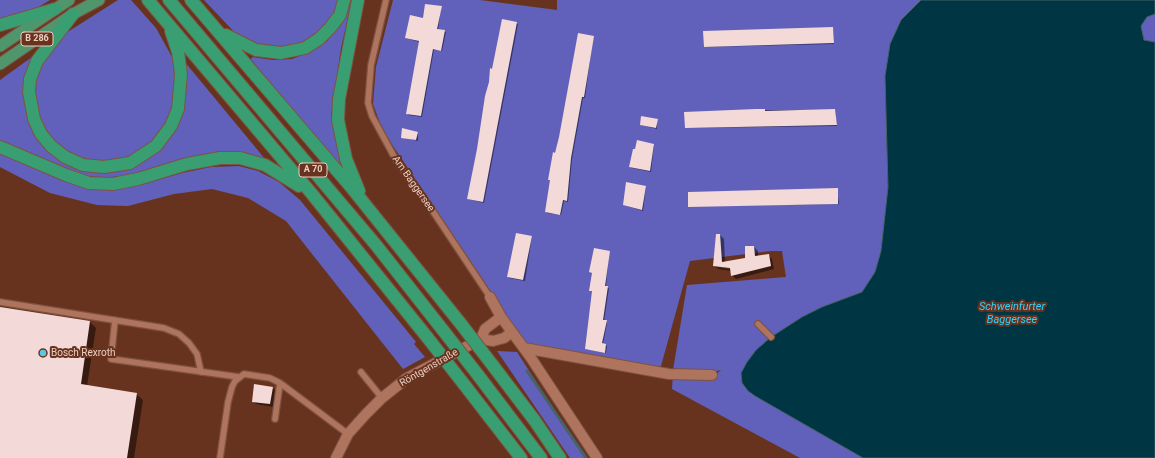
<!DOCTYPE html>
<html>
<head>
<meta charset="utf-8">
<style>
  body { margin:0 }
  canvas { display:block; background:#67331f }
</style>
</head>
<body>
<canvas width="1155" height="458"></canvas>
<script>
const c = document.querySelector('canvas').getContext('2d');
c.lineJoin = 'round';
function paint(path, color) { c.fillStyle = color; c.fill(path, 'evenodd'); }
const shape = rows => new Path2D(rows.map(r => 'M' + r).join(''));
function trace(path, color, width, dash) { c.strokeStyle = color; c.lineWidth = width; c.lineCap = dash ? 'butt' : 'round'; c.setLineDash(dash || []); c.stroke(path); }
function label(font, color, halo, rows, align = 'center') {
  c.font = font + ' Roboto,sans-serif'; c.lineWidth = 4; c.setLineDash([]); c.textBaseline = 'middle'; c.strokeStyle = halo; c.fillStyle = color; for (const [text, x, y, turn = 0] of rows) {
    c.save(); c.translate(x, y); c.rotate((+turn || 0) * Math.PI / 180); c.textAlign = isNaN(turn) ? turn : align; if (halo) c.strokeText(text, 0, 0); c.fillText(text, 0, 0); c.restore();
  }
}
paint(shape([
  [0,0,50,0,30,12,0,21],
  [118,0,131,0,156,28,172,57,176,83,174,99,169,118,161,135,147,148,124,161,83,161,52,143,37,118,33,90,41,63,66,33],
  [204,0,340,0,329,21,312,37,294,46,265,48,239,37],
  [349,0,352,0,341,48,331,116,343,170,251,60,252,57,273,60,292,59,307,53,327,41,346,14],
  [393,0,480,0,557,10,557,0,921,0,901,20,885,76,888,187,881,251,875,272,862,292,822,307,802,317,771,337,756,350,747,362,755,396,863,458,800,458,672,389,673,374,710,380,721,370,706,374,673,370,687,285,786,277,782,251,770,251,690,261,661,366,653,369,527,346,383,131,373,104,376,67],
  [1155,14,1155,42,1150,43,1144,40,1141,26,1147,17],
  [32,57,33,63,25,98,64,159,126,169,174,129,184,61,270,165,241,156,138,174,103,178,81,175,0,141,0,80],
  [0,154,106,188,140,185,182,173,211,167,239,166,258,171,279,182,300,200,416,342,414,344,425,357,403,369,286,221,248,198,212,189,174,194,128,206,97,205,50,193,23,179,0,167],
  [497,351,517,352,585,458,570,458]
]), '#6161bb');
const water = shape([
  [921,0,1155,0,1155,14,1147,17,1141,26,1144,40,1155,42,1155,458,863,458,755,396,748,391,742,383,741,373,747,362,756,350,771,337,802,317,822,307,862,292,875,272,881,251,888,187,885,76,890,44,901,20,921,0]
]);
paint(water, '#003543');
trace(water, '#476268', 1);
paint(shape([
  [441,7,438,30,446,32,442,51,434,49,422,117,408,115,419,42,406,38,423,19],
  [503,20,518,24,484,203,468,199],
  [833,28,834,44,705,47,704,32],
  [593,37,585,98,583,98,572,159,568,202,564,201,561,215,547,213,546,212,556,154],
  [765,110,835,110,837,126,686,128],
  [657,120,657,129,641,125],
  [418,132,418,141,402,137],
  [654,145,651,172,632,168,630,167],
  [646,187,643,211,624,205],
  [837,189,839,204,689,206],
  [720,235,724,239,725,263,746,259,754,247,758,251,758,257,768,255,772,259,774,269,736,279,732,275,731,271,718,269,714,265],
  [717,265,735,268,735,270,717,267],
  [532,236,525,281,509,278,508,277],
  [609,252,606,287,609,288,604,321,607,323,603,344,607,346,606,353,586,349,593,292,590,290,593,273,590,272],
  [0,308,90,322,96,328,87,386,136,394,143,400,134,458,0,458],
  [272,387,275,390,273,407,256,404,253,401]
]), '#0007');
trace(shape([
  [527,371,586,458]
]), '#476268', 3);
paint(shape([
  [425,4,442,6,437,29,445,30,441,51,433,49,421,116,406,114,419,41,405,38,410,15,423,18],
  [502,19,517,22,483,202,467,199,477,149,485,96,489,82,490,68,492,69],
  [833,27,834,43,704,47,703,31],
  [578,33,594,36,584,97,582,97,571,158,567,201,563,200,560,215,545,212,550,180,548,180,553,152,555,153,559,137],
  [756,109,765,109,765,111,835,109,837,125,685,128,684,112],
  [641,116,658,119,656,128,640,125],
  [402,128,418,132,416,140,401,138],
  [637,140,654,144,650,171,629,167,633,149,635,149],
  [626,182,646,186,642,210,623,205],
  [838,188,838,204,688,207,688,192],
  [516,233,532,236,523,280,507,277],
  [716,234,720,234,722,262,745,258,745,246,754,246,755,256,769,254,771,266,731,276,730,268,713,266],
  [594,248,610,251,605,286,608,286,603,320,607,320,602,343,606,344,605,353,585,349,592,291,589,291,592,273,589,272],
  [0,307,90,321,81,384,137,393,127,458,0,458],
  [254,384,273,387,270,404,252,402]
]), '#f3d9d8');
const service = shape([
  [386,0,371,65,368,103,372,116,397,162,428,204,490,297],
  [0,302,164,328,179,334,189,343,197,354,201,372],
  [115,320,111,359,239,377],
  [758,324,771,337],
  [361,372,382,398],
  [275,419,280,383],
  [220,458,228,402,232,387,235,381,244,374,270,378,280,383,348,434]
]);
const minor = shape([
  [490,297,501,317,531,358,597,458],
  [481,339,485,329,501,317],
  [524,348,669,374,712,375],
  [336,458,348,434,366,414,382,398,407,378,481,339,493,341,504,338,511,333]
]);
const trunk = shape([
  [0,46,69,0],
  [0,64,73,14,99,0]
]);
const motorway = shape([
  [148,0,312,194,427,337],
  [169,0,376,245,442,329],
  [191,0,351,187,461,324],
  [358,0,339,99,338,120,346,159,359,191],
  [73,14,37,61,30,79,29,92,34,119,41,134,51,146,65,157,83,165,104,167,130,163,156,146,171,126,178,109,181,74,178,52,171,31],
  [0,25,55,9],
  [226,35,256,50,281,53,305,48,319,39,330,28,340,15,344,0],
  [0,147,66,175,89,183,113,184,138,179,187,164,220,158,240,158,265,165,299,186],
  [494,367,535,421,560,458],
  [478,375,541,458],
  [463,383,521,458]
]);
trace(service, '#7e5240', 8);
trace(minor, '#7e5240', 12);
trace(trunk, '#7e5240', 13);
trace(motorway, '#7e5240', 14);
trace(service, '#ae745e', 5.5);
trace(minor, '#ae745e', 10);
trace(trunk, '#50966d', 11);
trace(motorway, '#399e71', 12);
const motorwayBridge = shape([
  [461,324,494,367],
  [442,329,478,375],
  [427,337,463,383]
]);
trace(motorwayBridge, '#7e5240', 14, []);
trace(motorwayBridge, '#399e71', 12);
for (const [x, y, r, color] of [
  [43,353,4,"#5cc7e8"]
]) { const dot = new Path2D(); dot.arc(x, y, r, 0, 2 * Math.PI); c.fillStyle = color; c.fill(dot); trace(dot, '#67331f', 1.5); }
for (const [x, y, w] of [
  [37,39,32],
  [313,170,28]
]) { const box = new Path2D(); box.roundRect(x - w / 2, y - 7, w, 14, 3); c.fillStyle = '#67331f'; c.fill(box); trace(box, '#ecccc0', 1); }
label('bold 9px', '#ecccc0', null, [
  ["B 286",37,39],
  ["A 70",313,170]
]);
label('10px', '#ecccc0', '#67331f', [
  ["Am Baggersee",413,184,55],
  ["Röntgenstraße",429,368,-30]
]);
label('10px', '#ecccc0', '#67331f', [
  ["Bosch Rexroth",51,353]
], 'left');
label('italic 11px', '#2bd3fe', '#67331f', [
  ["Schweinfurter",1012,307],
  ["Baggersee",1012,320]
]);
</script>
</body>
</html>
